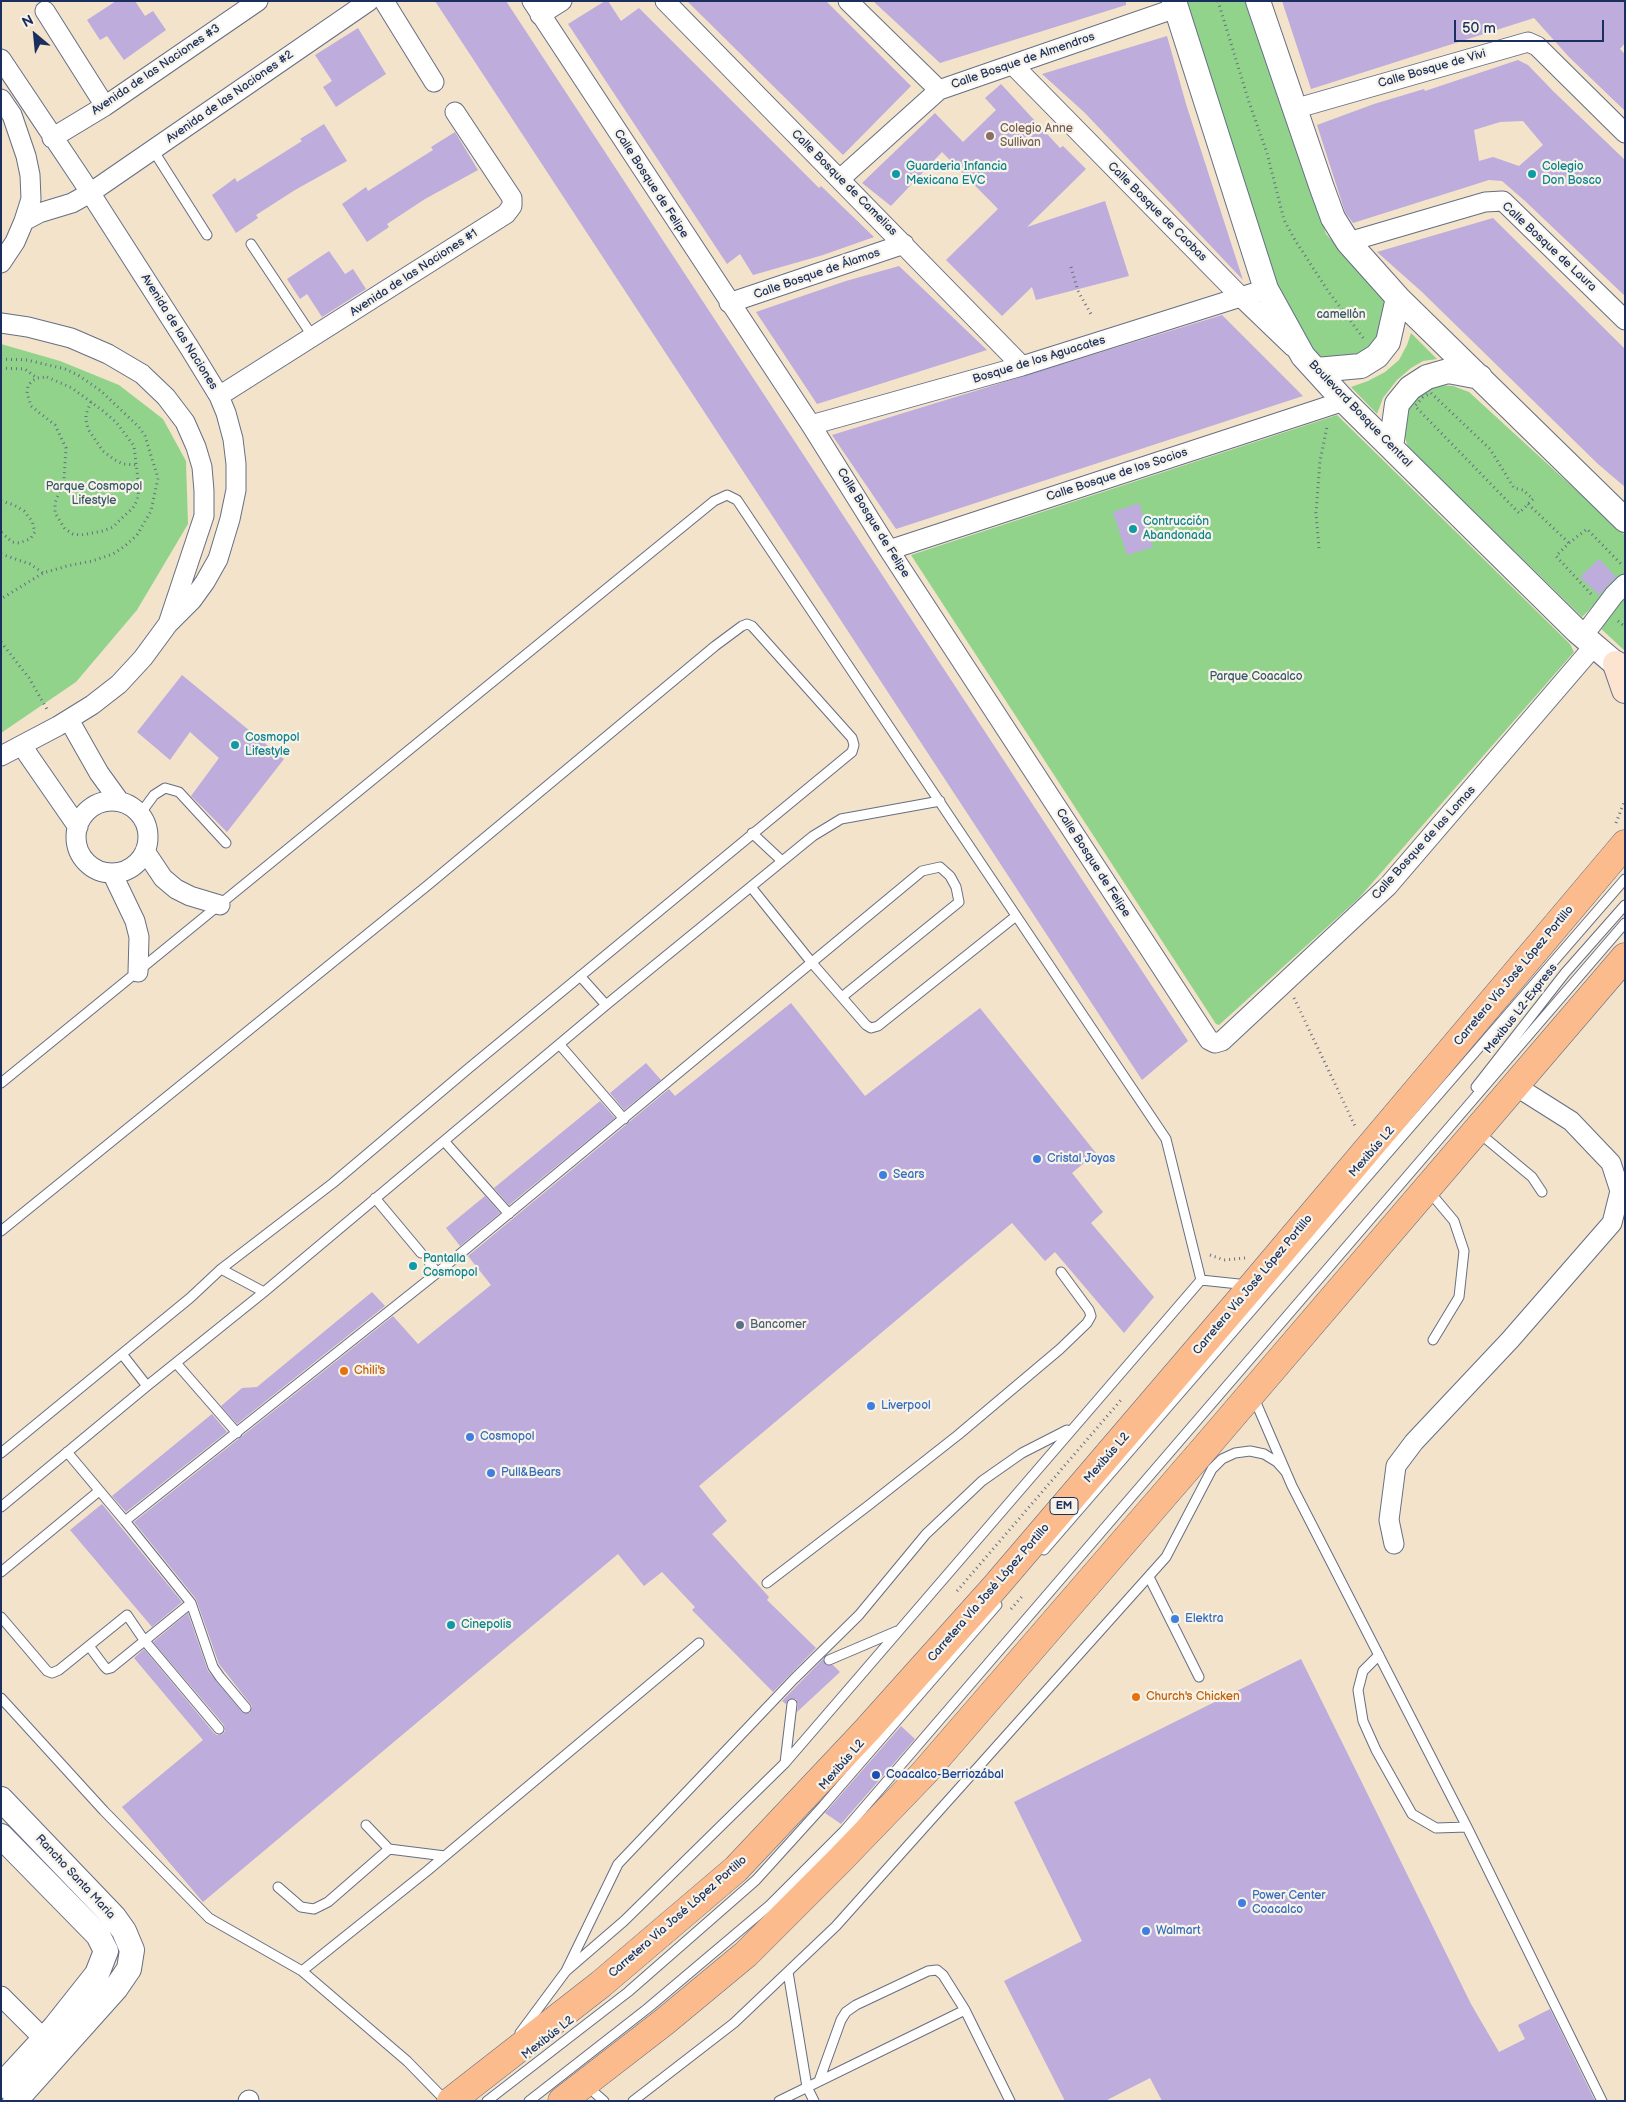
<!DOCTYPE html>
<html>
<head>
<meta charset="utf-8">
<style>
  body { margin:0 }
  #map { position:relative; width:1626px; height:2102px; overflow:hidden; background:#f2e3ca; font-family:"Balsamiq Sans",sans-serif }
  canvas { display:block }
  .frame { position:absolute; inset:0; border:2px solid #1b2f5e; pointer-events:none }
  .north { position:absolute; left:10px; top:10px; width:50px; height:50px; -webkit-text-stroke:4px #f7f3e8; paint-order:stroke; rotate:332deg; font-size:14px; font-weight:700; line-height:20px; text-align:center; color:#1b2f5e }
  .north::after { content:''; display:block; margin:auto; width:18px; height:22px; background:#1b2f5e; clip-path:polygon(50% 0,100% 100%,50% 72%,0 100%) }
  .scale { position:absolute; left:1454px; top:20px; width:150px; height:22px; box-sizing:border-box; border:2px solid #1b2f5e; border-top:0; padding-left:6px; font-size:15px; line-height:18px; white-space:nowrap; color:#1b2f5e; -webkit-text-stroke:4px #f7f3e8; paint-order:stroke }
</style>
</head>
<body>
<div id="map">
<canvas width="1626" height="2102"></canvas>
<div class="frame"></div>
<div class="north">N</div>
<div class="scale">50 m</div>
</div>
<script>
const c = document.querySelector('canvas').getContext('2d');
c.lineJoin = 'round';
function paint(path, color) { c.fillStyle = color; c.fill(path, 'evenodd'); }
const shape = rows => new Path2D(rows.map(r => 'M' + r).join(''));
function trace(path, color, width, dash) { c.strokeStyle = color; c.lineWidth = width; c.lineCap = dash ? 'butt' : 'round'; c.setLineDash(dash || []); c.stroke(path); }
function label(font, color, halo, rows, align = 'center') {
  c.font = font + ' "Balsamiq Sans",sans-serif'; c.lineWidth = 4.5; c.setLineDash([]); c.textBaseline = 'middle'; c.strokeStyle = halo; c.fillStyle = color; for (const [text, x, y, turn = 0] of rows) {
    c.save(); c.translate(x, y); c.rotate((+turn || 0) * Math.PI / 180); c.textAlign = isNaN(turn) ? turn : align; if (halo) c.strokeText(text, 0, 0); c.fillText(text, 0, 0); c.restore();
  }
}
paint(shape([
  [1181,1,1248,1,1326,234,1382,295,1387,313,1371,351,1332,361,1312,353,1274,285],
  [1411,333,1437,359,1423,361,1411,368,1397,380,1383,398,1377,414,1351,387,1368,381,1385,372,1399,360,1407,345],
  [1,344,60,361,119,385,163,419,186,461,188,524,137,610,76,682,1,733],
  [1438,385,1453,386,1469,392,1625,535,1625,574,1582,617,1408,447,1402,429,1405,409,1418,393],
  [1337,415,1570,644,1574,652,1359,898,1219,1025,1216,1024,911,555],
  [1625,592,1625,651,1598,626]
]), '#91d38b');
paint(shape([
  [116,1,135,1,145,16,153,11,166,30,124,60,107,36,100,40,87,20],
  [435,1,506,1,993,744,1188,1041,1142,1080],
  [605,1,608,1,621,21,639,8,819,188,821,186,874,237,823,255,753,275,740,254,727,264,568,24],
  [687,1,826,1,911,86,843,155],
  [873,1,1126,1,1126,5,940,63],
  [1282,1,1625,1,1625,43,1620,49,1625,54,1625,111,1569,57,1534,18,1311,89],
  [358,28,386,74,336,107,323,87,332,81,315,55],
  [1167,36,1186,104,1243,280,1085,113,1042,74],
  [1518,60,1528,65,1553,91,1625,160,1625,296,1525,201,1502,181,1489,180,1353,223,1345,212,1317,125,1374,104,1424,89,1425,91],
  [1523,121,1543,145,1519,166,1493,157,1479,161,1474,130,1500,122],
  [1001,84,1060,148,1063,146,1086,169,1027,227,1105,201,1129,276,1036,300,1032,287,1002,316,946,260,998,209,942,152,891,206,862,183,935,113,963,142,996,110,985,98],
  [324,124,347,161,295,190,256,215,258,218,236,233,212,195,235,178,237,182,302,141,300,139],
  [455,132,478,170,425,199,387,224,389,227,367,242,342,204,366,187,368,191,433,150,431,147],
  [1493,218,1625,349,1625,487,1598,464,1422,292,1377,252],
  [329,251,345,274,353,269,366,289,322,317,307,294,300,299,287,279],
  [899,266,987,350,817,404,756,312,846,281],
  [1222,315,1303,396,896,529,832,435],
  [1139,503,1153,547,1127,555,1113,512],
  [1599,559,1616,577,1599,595,1580,577],
  [182,675,284,759,227,832,191,796,219,758,190,732,170,760,137,732],
  [791,1003,865,1096,980,1008,1096,1153,1072,1173,1103,1212,1091,1223,1154,1297,1124,1333,1055,1252,1045,1261,1012,1223,699,1486,727,1521,712,1534,769,1597,767,1600,816,1648,773,1692,692,1610,695,1607,662,1572,644,1586,618,1554,203,1902,122,1807,203,1740,134,1658,144,1649,214,1733,217,1735,223,1734,225,1731,224,1725,153,1642,188,1613,208,1671,242,1712,250,1713,252,1706,219,1664,196,1599,134,1522,393,1316,418,1344,491,1285,468,1256,669,1089,675,1096],
  [646,1063,661,1080,624,1110,610,1093],
  [600,1101,615,1118,509,1205,494,1188],
  [485,1196,500,1213,460,1246,446,1228],
  [372,1292,385,1306,237,1424,221,1406,242,1388,257,1387],
  [212,1414,227,1432,126,1512,112,1496],
  [102,1504,182,1602,152,1627,70,1530],
  [823,1659,826,1665,833,1665,840,1672,797,1712,798,1704,796,1699,789,1699,786,1704,782,1701],
  [1301,1659,1471,2004,1499,2052,1525,2039,1518,2025,1550,2009,1595,2101,1162,2101,1150,2078,1105,2101,1065,2101,1004,1981,1082,1941,1014,1802],
  [901,1726,915,1739,841,1824,825,1813]
]), '#bdacdc');
const service = shape([
  [153,150,207,235],
  [251,244,313,337],
  [140,814,154,795,165,788,179,792,226,843],
  [752,833,782,861],
  [751,887,812,963,866,1025,871,1028,878,1026,1016,916],
  [580,976,606,1005],
  [560,1045,624,1119],
  [1,1083,714,501,727,495,737,500,1166,1139,1201,1280],
  [1476,1087,1565,973,1625,905],
  [1478,1132,1532,1177,1542,1192],
  [444,1141,509,1214],
  [1428,1190,1454,1221,1464,1251,1459,1297,1433,1340],
  [375,1198,421,1253],
  [1,1231,428,885,715,646,742,626,747,624,752,626,852,738,854,745,852,752,469,1068,333,1183,221,1269,190,1298,1,1453],
  [429,1262,437,1273,922,871,940,867,950,876,956,887,959,902,842,997],
  [221,1269,264,1292],
  [122,1354,147,1386],
  [176,1363,237,1433],
  [1254,1398,1292,1486,1467,1827,1602,2101],
  [67,1452,125,1521,437,1273],
  [1,1507,147,1386,264,1292,606,1005,813,836,841,819,940,801],
  [125,1521,191,1603,213,1667,220,1677,246,1708],
  [1044,1550,1625,879],
  [1,1572,99,1491],
  [1149,1577,1199,1677],
  [767,1583,869,1505,958,1435,1060,1349,1087,1323,1091,1316,1089,1310,1061,1272],
  [1,1617,47,1671,52,1673,59,1670,127,1615,144,1640,219,1729],
  [89,1646,104,1666,107,1669,111,1668,191,1603],
  [1379,1655,1363,1671,1358,1690,1363,1721,1376,1750,1412,1814,1436,1828,1467,1827],
  [829,1660,897,1631],
  [1,1698,104,1811,209,1918,302,1971,407,2061,446,2101],
  [785,1763,792,1704],
  [366,1825,389,1849],
  [278,1887,301,1907,314,1909,328,1902,389,1849,445,1856],
  [302,1971,427,1871,699,1643],
  [566,1971,624,1921,785,1763,1201,1280,1248,1285],
  [788,1972,807,2087,814,2101],
  [520,2033,566,1971,618,1864,794,1679,859,1615,926,1534,982,1481,1022,1453,1067,1430],
  [819,2081,841,2020,846,2012,856,2005,928,1971,937,1970,943,1975,965,2010,1010,2101],
  [587,2086,604,2101],
  [487,2101,628,1992,756,1880,823,1806,997,1605],
  [529,2101,648,2008,770,1905,844,1831,1625,923],
  [633,2101,734,2023,836,1926,1166,1557,1212,1469,1222,1459,1235,1453,1250,1451,1264,1454,1277,1462,1286,1472],
  [779,2101,965,2010]
]);
const minor = shape([
  [384,1,434,82],
  [532,1,811,425,889,550,1209,1040,1215,1043,1222,1041,1388,886,1594,646],
  [665,1,1022,366],
  [848,1,939,90],
  [45,11,105,106],
  [540,15,562,1],
  [1,59,82,180,189,347,219,396,226,413,233,439,236,464,236,490,230,519,218,559,205,582,192,600,168,624],
  [1014,66,1242,298,1293,347],
  [1,99,12,115,26,156,30,175,31,199,24,221,15,242,1,263],
  [1294,109,1528,42,1537,46,1625,133],
  [52,138,105,106,258,1],
  [840,179,939,90,1176,8],
  [24,221,39,213,72,203,90,193,369,1],
  [1348,242,1485,202,1503,201,1625,320],
  [729,303,904,244],
  [1,323,28,327,71,338,108,354,142,374,166,397,185,422,196,447,202,467,204,491,204,516,168,624,143,658,119,684,92,705,58,726,1,756],
  [219,396,506,214,512,206,512,198,455,112],
  [811,425,1022,366,1266,289],
  [889,550,1344,401],
  [1583,636,1614,595,1625,584],
  [69,720,99,773,120,802],
  [22,746,78,827],
  '76 837a36 36 0 1 1 72 0a36 36 0 1 1-72 0Z',
  [145,851,163,878,176,889,190,896,220,905],
  [112,873,135,921,139,937,138,972],
  [1394,1544,1389,1520,1396,1466,1414,1442,1510,1340,1612,1223,1620,1191,1611,1163,1571,1121,1514,1085],
  [1,1996,44,2039],
  [248,2101,249,2100]
]);
const tertiary = shape([
  [1174,1,1266,289,1303,356,1344,401,1577,631,1625,672],
  [1258,1,1322,188,1333,218,1348,242,1398,298,1625,520],
  [1316,370,1361,366,1377,356,1388,342,1398,298],
  [1391,447,1397,404,1410,388,1427,377,1448,371,1480,377],
  [1,1799,114,1917,124,1931,132,1950,129,1969,116,1988,15,2101],
  [1,1836,98,1935,106,1951,97,1974,55,2027,1,2086]
]);
const secondary = shape([
  [1616,664,1625,690]
]);
const primary = shape([
  [451,2101,601,1984,736,1869,866,1731,995,1587,1253,1285,1625,844],
  [562,2101,664,2022,746,1954,840,1860,924,1773,1204,1449,1625,957]
]);
trace(service, '#666e84', 11);
trace(minor, '#666e84', 21);
trace(tertiary, '#666e84', 26);
trace(secondary, '#666e84', 28);
trace(primary, '#666e84', 29);
trace(shape([
  [1218,1,1249,102,1267,153,1284,220,1295,240,1328,291,1364,339],
  [1071,267,1078,291,1092,316],
  [1,359,27,360,65,369,78,375,101,391,139,427,145,436,158,478,151,511,137,535,125,546,113,554,92,561,67,566,43,573,1,599],
  [1,368,25,369,37,378],
  [47,377,72,388,103,411,116,422,134,446,139,488,137,500,133,508,122,518,113,527,103,531,81,535,73,534,65,529,55,513,55,503,64,479,66,448,55,425,31,406,27,393,28,386,32,381,37,378,47,377],
  [1431,393,1490,449,1514,488,1523,490,1533,499,1519,513,1415,406,1423,397,1431,393],
  [91,402,86,414,86,420,88,429,103,451,115,460,123,464,137,465],
  [1,501,14,505,24,511,32,521,35,532,30,539,19,543,12,542,1,532],
  [1528,504,1569,543],
  [1319,548,1316,513,1320,461,1327,427],
  [1,554,30,564,43,573],
  [1591,594,1556,556,1569,543,1587,529,1622,565],
  [1618,621,1625,627],
  [1,642,29,678,48,711],
  [1616,823,1625,800],
  [1294,998,1356,1128],
  [1210,1255,1224,1260,1245,1258],
  [957,1591,1121,1400],
  [1011,1609,1024,1594]
]), '#666e84', 3, [1, 4]);
trace(service, '#fff', 9);
trace(minor, '#fff', 19);
trace(tertiary, '#fff', 24);
trace(secondary, '#fde4d1', 26);
trace(primary, '#fbbb8c', 28);
for (const [x, y, r, color] of [
  [990,136,5,"#8d6e63"],
  [896,174,5,"#0f9aa8"],
  [1532,174,5,"#0f9aa8"],
  [1133,529,5,"#0f9aa8"],
  [235,745,5,"#0f9aa8"],
  [1037,1159,5,"#3f7fe0"],
  [883,1175,5,"#3f7fe0"],
  [413,1266,5,"#0f9aa8"],
  [740,1325,5,"#5c6f8a"],
  [344,1371,5,"#e8710a"],
  [871,1406,5,"#3f7fe0"],
  [470,1437,5,"#3f7fe0"],
  [491,1473,5,"#3f7fe0"],
  [1175,1619,5,"#3f7fe0"],
  [451,1625,5,"#0f9aa8"],
  [1136,1697,5,"#e8710a"],
  [876,1775,5,"#1a4fb4"],
  [1242,1903,5,"#3f7fe0"],
  [1146,1931,5,"#3f7fe0"]
]) { const dot = new Path2D(); dot.arc(x, y, r, 0, 2 * Math.PI); c.fillStyle = color; c.fill(dot); trace(dot, '#f7f3e8', 2); }
for (const [x, y, w] of [
  [1064,1506,28]
]) { const box = new Path2D(); box.roundRect(x - w / 2, y - 8.5, w, 17, 4); c.fillStyle = '#f7f3e8'; c.fill(box); trace(box, '#1b2f5e', 1); }
label('bold 11px', '#1b2f5e', null, [
  ["EM",1064,1506]
]);
label('12px', '#1b2f5e', '#f7f3e8', [
  ["Calle Bosque de Almendros",1023,61,-19],
  ["Calle Bosque de Vivi",1432,69,-16],
  ["Avenida de las Naciones #3",156,70,-34],
  ["Avenida de las Naciones #2",230,97,-35],
  ["Calle Bosque de Camelias",844,183,45],
  ["Calle Bosque de Felipe",651,184,57],
  ["Calle Bosque de Caobas",1157,212,45],
  ["Calle Bosque de Laura",1549,247,43],
  ["Avenida de las Naciones #1",414,273,-33],
  ["Calle Bosque de Álamos",817,274,-19],
  ["Avenida de las Naciones",179,332,58],
  ["Bosque de los Aguacates",1039,360,-17],
  ["Boulevard Bosque Central",1360,414,46],
  ["Calle Bosque de los Socios",1117,475,-18],
  ["Calle Bosque de Felipe",873,523,58],
  ["Calle Bosque de las Lomas",1424,843,-48],
  ["Calle Bosque de Felipe",1093,863,57],
  ["Carretera Vía José López Portillo",1514,976,-50],
  ["Mexibus L2-Express",1521,1009,-52],
  ["Mexibús L2",1372,1152,-49],
  ["Carretera Vía José López Portillo",1253,1285,-50],
  ["Mexibús L2",1107,1458,-49],
  ["Carretera Vía José López Portillo",989,1593,-49],
  ["Mexibús L2",842,1765,-49],
  ["Rancho Santa Maria",75,1877,47],
  ["Carretera Vía José López Portillo",678,1917,-41],
  ["Mexibús L2",548,2038,-38]
]);
label('12px', '#785e54', '#f7f3e8', [
  ["Colegio Anne",1000,129],
  ["Sullivan",1000,143]
], 'left');
label('12px', '#0d838f', '#f7f3e8', [
  ["Guarderia Infancia",906,167],
  ["Mexicana EVC",906,181],
  ["Colegio",1542,167],
  ["Don Bosco",1542,181],
  ["Contrucción",1143,522],
  ["Abandonada",1143,536],
  ["Cosmopol",245,738],
  ["Lifestyle",245,752],
  ["Pantalla",423,1259],
  ["Cosmopol",423,1273],
  ["Cinepolis",461,1625]
], 'left');
label('12px', '#385869', '#f7f3e8', [
  ["camellón",1341,315],
  ["Parque Cosmopol",94,487],
  ["Lifestyle",94,501],
  ["Parque Coacalco",1256,677]
]);
label('12px', '#366cbe', '#f7f3e8', [
  ["Cristal Joyas",1047,1159],
  ["Sears",893,1175],
  ["Liverpool",881,1406],
  ["Cosmopol",480,1437],
  ["Pull&Bears",501,1473],
  ["Elektra",1185,1619],
  ["Power Center",1252,1896],
  ["Coacalco",1252,1910],
  ["Walmart",1156,1931]
], 'left');
label('12px', '#4e5e75', '#f7f3e8', [
  ["Bancomer",750,1325]
], 'left');
label('12px', '#c56008', '#f7f3e8', [
  ["Chili's",354,1371],
  ["Church's Chicken",1146,1697]
], 'left');
label('12px', '#164399', '#f7f3e8', [
  ["Coacalco-Berriozábal",886,1775]
], 'left');
</script>
</body>
</html>
